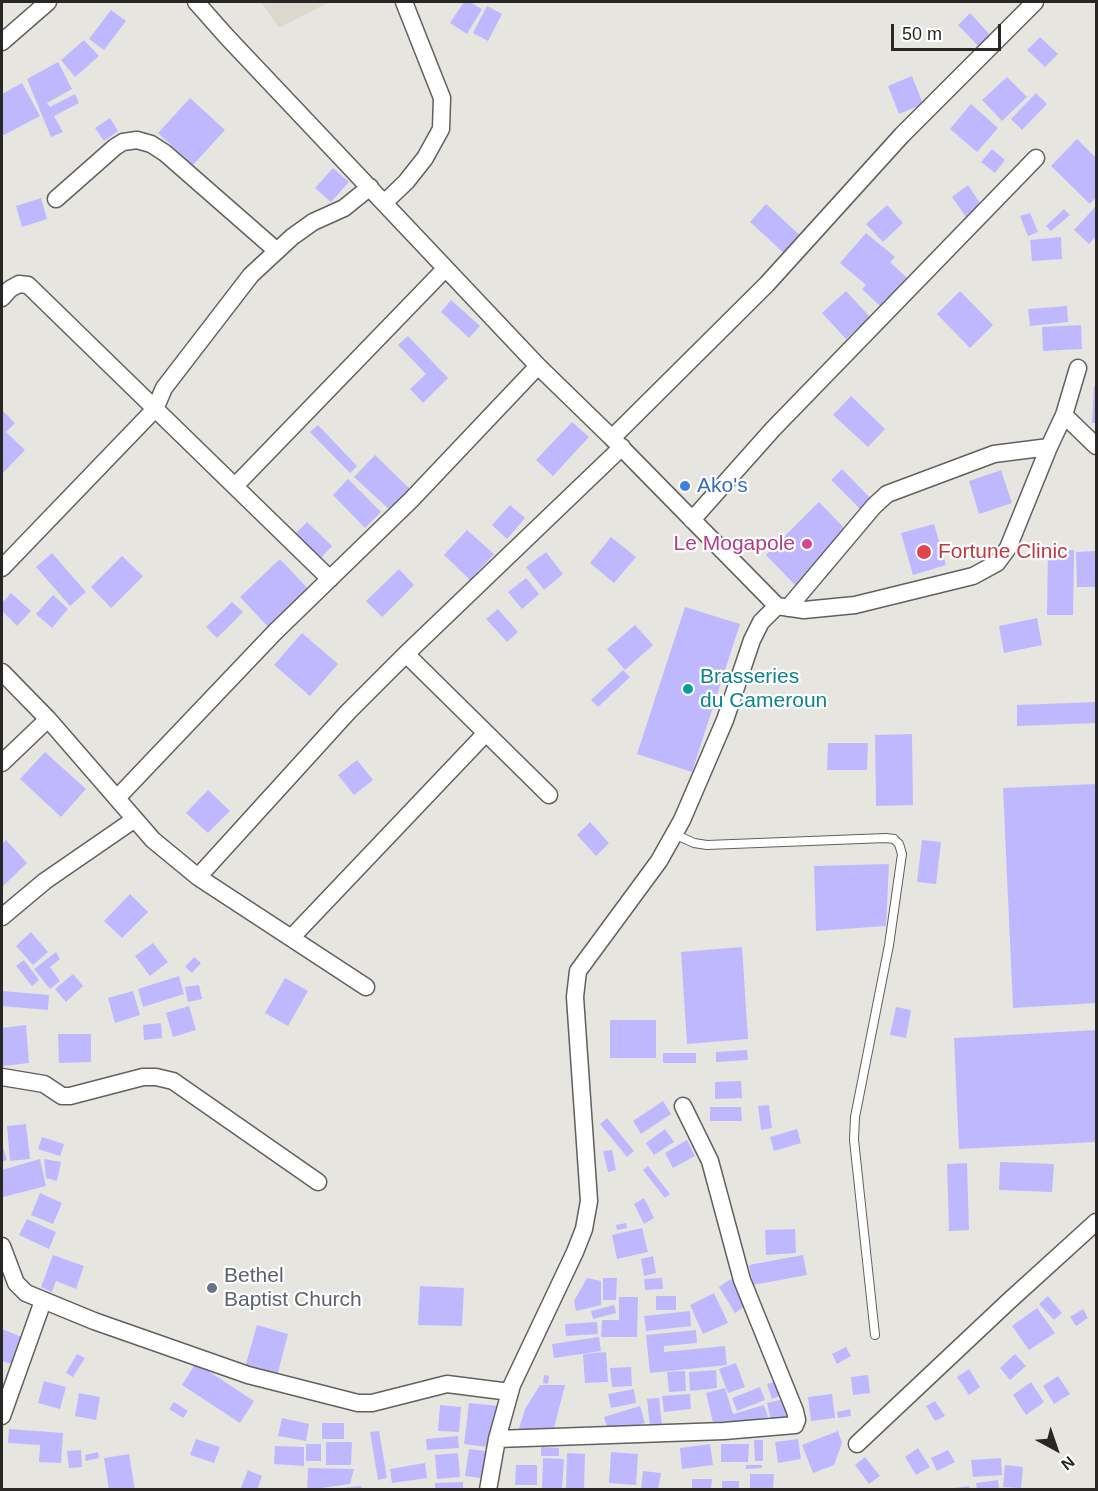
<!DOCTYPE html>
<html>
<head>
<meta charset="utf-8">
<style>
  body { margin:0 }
  #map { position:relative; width:1098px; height:1491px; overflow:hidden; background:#e7e5e0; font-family:Arial,sans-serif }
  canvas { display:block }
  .frame { position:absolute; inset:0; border:3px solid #282726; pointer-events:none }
  .north { position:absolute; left:1026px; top:1419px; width:60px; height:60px; -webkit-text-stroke:4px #fff; paint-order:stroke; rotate:140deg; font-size:16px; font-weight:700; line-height:24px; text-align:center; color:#282726 }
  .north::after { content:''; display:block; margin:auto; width:21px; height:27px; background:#282726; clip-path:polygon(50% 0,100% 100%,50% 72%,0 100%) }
  .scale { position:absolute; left:891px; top:24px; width:110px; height:27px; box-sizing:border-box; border:3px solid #282726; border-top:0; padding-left:8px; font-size:18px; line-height:21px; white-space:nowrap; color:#282726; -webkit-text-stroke:4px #fff; paint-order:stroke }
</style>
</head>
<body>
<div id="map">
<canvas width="1098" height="1491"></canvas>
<div class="frame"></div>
<div class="north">N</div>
<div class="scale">50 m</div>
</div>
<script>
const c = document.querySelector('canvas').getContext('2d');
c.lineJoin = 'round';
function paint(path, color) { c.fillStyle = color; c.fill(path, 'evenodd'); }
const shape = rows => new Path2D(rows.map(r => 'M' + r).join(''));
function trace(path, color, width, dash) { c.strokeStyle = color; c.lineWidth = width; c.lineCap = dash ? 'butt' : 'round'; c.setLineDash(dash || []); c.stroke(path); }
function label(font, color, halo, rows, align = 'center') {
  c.font = font + ' Arial,sans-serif'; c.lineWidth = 4.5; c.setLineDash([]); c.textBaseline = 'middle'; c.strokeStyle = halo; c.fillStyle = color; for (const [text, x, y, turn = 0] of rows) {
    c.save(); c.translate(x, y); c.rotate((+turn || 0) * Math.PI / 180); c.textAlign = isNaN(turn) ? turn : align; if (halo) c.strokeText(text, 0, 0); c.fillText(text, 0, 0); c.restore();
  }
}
paint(shape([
  [261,2,329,2,279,28]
]), '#dcd8cd');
paint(shape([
  [464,2,470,2,482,9,467,34,450,23],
  [487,6,502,14,488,41,473,33],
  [111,10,126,21,104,50,89,39],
  [970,13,991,36,979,47,958,25],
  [1040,37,1058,54,1045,67,1027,50],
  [84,40,99,56,75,77,61,60],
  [58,62,72,89,47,103,50,107,75,94,79,103,54,116,63,132,51,137,27,79],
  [912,76,923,104,899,114,888,86],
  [1007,77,1027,97,1002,121,982,100],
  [22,83,40,116,2,136,2,94],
  [1036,93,1047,104,1022,130,1011,119],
  [190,98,225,130,193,165,158,133],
  [971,104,998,128,977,152,950,129],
  [110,118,118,131,104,141,95,128],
  [1077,139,1096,158,1096,197,1090,204,1051,166],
  [992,149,1005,160,995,173,981,162],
  [333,168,349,182,331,202,315,188],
  [968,185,982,206,966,217,952,197],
  [41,198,47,219,22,227,16,206],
  [766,204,803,238,786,255,750,222],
  [887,205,903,223,883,242,866,224],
  [1096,206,1096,236,1089,244,1074,230],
  [1064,209,1070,215,1051,231,1046,226],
  [1030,213,1038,232,1028,236,1020,216],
  [866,233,895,257,890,262,907,278,880,306,862,289,866,285,840,263],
  [1061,237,1062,259,1032,261,1030,240],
  [846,291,870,317,846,339,822,313],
  [960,291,993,325,970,348,937,314],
  [451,300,480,326,469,338,441,312],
  [1067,306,1068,322,1030,326,1028,309],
  [1081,325,1082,349,1043,351,1042,327],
  [408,336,448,378,423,403,410,389,426,374,398,345],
  [1094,386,1096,386,1096,423,1092,423],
  [851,396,885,429,868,447,833,415],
  [2,410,15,423,6,432,25,450,2,474],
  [572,422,589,437,553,476,536,460],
  [318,425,357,466,350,473,310,432],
  [375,455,412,491,392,512,354,477],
  [842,469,871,499,860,509,831,480],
  [1001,470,1012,503,979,514,969,481],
  [348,479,381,512,365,528,333,495],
  [819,502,849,533,796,586,766,555],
  [510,505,525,518,507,539,492,525],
  [307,522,332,546,320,559,294,535],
  [934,524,946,565,913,575,901,533],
  [467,530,494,554,470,580,444,555],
  [611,537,636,557,614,583,590,563],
  [1048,550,1074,550,1073,615,1047,615],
  [1096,551,1096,587,1077,587,1076,552],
  [546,552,563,574,544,590,526,567],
  [52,553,86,592,70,606,36,567],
  [122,556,143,576,111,608,91,587],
  [280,559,311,592,271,630,240,597],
  [399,569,414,585,382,617,366,601],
  [526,578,539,594,522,609,508,592],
  [11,593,31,611,17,626,2,611,2,603],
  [53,595,68,609,52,628,36,614],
  [232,602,243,612,217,638,206,627],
  [685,607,740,624,692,772,637,754],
  [498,609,518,632,507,642,486,619],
  [1037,618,1042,645,1004,653,999,626],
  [635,625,653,645,625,670,607,649],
  [302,633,338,664,310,696,274,665],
  [623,670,630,677,598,707,591,700],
  [1096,702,1096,723,1017,726,1017,705],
  [912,734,913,805,876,806,875,735],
  [828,743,868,743,867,770,827,770],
  [45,752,86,789,61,817,20,779],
  [357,760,373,780,354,795,338,775],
  [1096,784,1096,1003,1013,1008,1003,788],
  [208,790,230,811,208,833,186,813],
  [590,822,609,843,596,856,577,835],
  [6,840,27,863,2,887,2,844],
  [922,840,941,842,936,884,917,882],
  [889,864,886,926,816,931,814,866],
  [130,894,148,912,122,938,104,921],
  [31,932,48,952,33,965,16,946],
  [153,943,168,962,150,976,135,956],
  [742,947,748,1039,687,1044,681,952],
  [56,952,60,959,50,967,60,981,50,989,34,969],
  [194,957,201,963,192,973,185,967],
  [24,960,39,980,32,986,16,966],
  [73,974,83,986,66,1002,55,989],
  [179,976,184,994,143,1007,138,989],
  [285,978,308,991,288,1026,265,1013],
  [199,985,202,999,188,1002,185,987],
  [2,991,49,995,48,1010,2,1006],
  [133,991,140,1015,115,1023,108,998],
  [189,1006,196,1030,173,1037,166,1013],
  [896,1007,911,1010,906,1038,890,1035],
  [610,1020,656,1020,656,1058,610,1058],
  [161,1023,162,1038,144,1040,143,1025],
  [26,1025,29,1063,3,1066,2,1028],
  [1096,1030,1096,1142,959,1149,954,1038],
  [58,1034,91,1034,91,1062,59,1063],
  [747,1050,748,1060,716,1062,716,1052],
  [663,1053,696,1053,696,1063,663,1063],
  [741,1081,742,1098,715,1099,715,1082],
  [663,1101,671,1114,641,1134,633,1121],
  [769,1105,772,1128,761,1130,758,1106],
  [710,1107,741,1107,742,1121,710,1121],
  [607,1118,634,1151,627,1157,600,1124],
  [26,1124,30,1159,10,1161,7,1126],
  [665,1129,674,1142,654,1155,646,1143],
  [797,1129,801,1143,774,1151,770,1137],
  [42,1137,64,1144,60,1156,38,1149],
  [687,1140,695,1156,673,1168,665,1153],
  [2,1144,7,1160,2,1162],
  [612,1150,616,1170,608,1172,603,1151],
  [40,1159,46,1186,3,1197,2,1170],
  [44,1159,61,1162,57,1181,46,1178],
  [1000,1162,1054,1164,1052,1192,999,1190],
  [967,1163,969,1230,949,1231,947,1164],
  [648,1166,670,1194,665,1198,643,1170],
  [40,1193,62,1203,53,1224,31,1215],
  [644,1198,654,1218,644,1224,634,1204],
  [27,1219,56,1232,49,1249,19,1235],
  [626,1223,627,1228,617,1230,616,1225],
  [642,1228,648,1252,617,1259,612,1235],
  [795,1229,796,1253,766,1255,765,1230],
  [53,1255,84,1266,76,1289,56,1281,52,1292,41,1287],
  [803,1255,807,1275,753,1285,749,1265],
  [653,1256,656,1273,644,1276,641,1259],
  [587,1278,601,1281,601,1305,576,1311,574,1301],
  [603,1278,617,1278,616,1300,603,1300],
  [662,1278,663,1289,645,1290,644,1279],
  [731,1279,747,1305,735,1313,719,1287],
  [420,1286,464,1288,462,1326,418,1325],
  [714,1293,728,1323,703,1334,690,1305],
  [656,1296,676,1296,676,1310,656,1310],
  [1048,1296,1062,1313,1054,1320,1039,1304],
  [619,1297,638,1297,637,1337,601,1337,602,1320,619,1320],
  [614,1305,616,1313,593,1319,591,1311],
  [1037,1308,1055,1333,1029,1350,1012,1326],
  [1083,1309,1088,1318,1076,1326,1070,1317],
  [690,1311,691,1326,646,1331,644,1316],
  [597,1322,598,1334,566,1336,565,1324],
  [257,1325,288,1334,277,1376,245,1367],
  [2,1329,22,1337,12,1364,2,1361],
  [696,1330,697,1343,664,1346,664,1352,725,1346,727,1365,650,1373,646,1335],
  [599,1337,601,1351,554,1358,552,1344],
  [846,1347,851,1356,837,1364,832,1354],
  [606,1352,608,1382,585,1383,583,1354],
  [77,1354,85,1358,73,1377,66,1373],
  [1015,1354,1026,1366,1010,1380,1000,1368],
  [196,1363,254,1401,240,1423,182,1385],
  [736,1363,745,1387,728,1393,719,1369],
  [631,1367,632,1386,612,1387,610,1368],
  [969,1369,980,1387,969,1395,957,1377],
  [716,1370,717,1388,690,1391,689,1372],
  [685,1371,686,1391,669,1392,667,1372],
  [544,1375,549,1376,548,1384,543,1383],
  [868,1375,870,1393,853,1395,851,1377],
  [1058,1376,1070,1394,1054,1404,1043,1386],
  [44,1381,66,1387,60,1409,38,1403],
  [777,1381,783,1395,772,1399,767,1384],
  [1031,1382,1044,1402,1026,1415,1013,1395],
  [540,1385,565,1385,553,1432,518,1432,525,1409],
  [760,1387,765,1400,737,1411,732,1398],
  [725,1388,733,1414,764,1405,768,1417,736,1426,714,1427,706,1393],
  [634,1389,636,1403,611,1408,608,1394],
  [79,1393,100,1397,96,1420,75,1416],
  [690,1394,691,1409,664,1412,662,1396],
  [832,1394,835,1418,811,1421,808,1397],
  [659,1398,662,1425,650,1427,647,1399],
  [784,1399,789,1420,772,1424,767,1403],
  [935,1401,945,1416,935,1421,926,1406],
  [174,1402,188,1411,183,1418,169,1409],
  [469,1403,499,1406,493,1448,464,1444],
  [440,1405,461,1407,459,1432,438,1431],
  [640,1406,645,1423,609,1434,604,1417],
  [850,1409,851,1416,838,1418,837,1412],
  [282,1418,309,1424,306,1441,278,1436],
  [322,1423,344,1423,344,1439,322,1439],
  [9,1429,63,1433,61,1463,39,1462,40,1445,8,1443],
  [379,1431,387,1478,378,1480,370,1432],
  [838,1431,842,1443,834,1465,813,1473,802,1445],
  [458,1436,459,1448,427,1450,426,1439],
  [196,1439,220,1447,214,1463,190,1455],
  [798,1439,801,1459,778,1463,775,1442],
  [754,1440,763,1440,763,1461,755,1461],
  [326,1442,352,1442,351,1465,326,1465],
  [306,1444,321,1444,321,1461,306,1461],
  [710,1444,713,1465,682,1469,680,1448],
  [721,1444,749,1444,748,1462,721,1462],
  [275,1446,304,1447,304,1466,274,1464],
  [541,1447,559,1448,559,1456,541,1456],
  [918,1448,930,1467,916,1475,905,1457],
  [469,1449,493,1452,488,1479,465,1476],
  [81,1450,82,1467,69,1468,67,1451],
  [948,1450,955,1462,937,1471,931,1458],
  [98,1452,99,1458,86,1461,85,1455],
  [611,1452,638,1454,636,1485,609,1483],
  [458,1453,460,1477,437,1479,435,1455],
  [567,1453,585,1454,584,1490,566,1490],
  [129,1454,135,1490,109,1490,104,1458],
  [865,1457,880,1476,869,1484,855,1465],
  [543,1458,564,1459,562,1489,542,1488],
  [1001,1458,1002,1475,973,1477,971,1460],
  [425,1463,427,1478,392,1483,390,1469],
  [516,1465,537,1465,537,1485,515,1485],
  [746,1465,762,1465,762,1468,746,1469],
  [1005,1465,1023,1467,1021,1488,1003,1487],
  [308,1468,354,1469,350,1484,307,1490],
  [248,1470,262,1476,257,1490,240,1490],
  [643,1471,661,1473,658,1490,641,1490],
  [750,1474,774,1474,773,1490,750,1490],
  [692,1479,712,1479,711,1490,692,1490],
  [998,1480,999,1488,977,1490,976,1483],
  [722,1481,739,1481,739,1490,722,1490],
  [463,1482,463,1490,435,1490,435,1483],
  [361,1486,362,1490,341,1490,341,1488],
  [969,1486,970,1490,955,1490,955,1488]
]), '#c0b8ff');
const lane = shape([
  [674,834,694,843,707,845,886,838,894,839,899,844,902,854,889,945,855,1117,854,1140,875,1335]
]);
const street = shape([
  [196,2,227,37,538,366,612,438,777,606,804,610,855,605,973,576,997,563,1008,548,1049,447,1064,415,1078,368],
  [2,42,48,2],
  [56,199,115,147,123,142,137,140,151,144,165,153,277,251],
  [384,203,406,182,425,158,441,129,442,98,404,2],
  [2,298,10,289,19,284,28,285,330,579],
  [1064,415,1096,446],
  [612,438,767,284,902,135,1035,2],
  [235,486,445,269],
  [692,520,773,429,1036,158],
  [2,568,155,409,164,388,251,275,292,237,313,222,344,208,370,187],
  [788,608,874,506,887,494,994,454,1049,447],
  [406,654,549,795],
  [2,672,48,719,153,840,198,877,366,987],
  [2,763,48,719],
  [117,798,275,632,411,500,538,366],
  [198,877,348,712,406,654,622,447],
  [2,917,45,881,135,819],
  [291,938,486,733],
  [2,1077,44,1084,62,1096,70,1096,143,1077,156,1077,173,1081,318,1182],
  [2,1246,16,1283,26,1293,94,1321,248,1375,358,1403,372,1403,447,1384,510,1392],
  [2,1416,43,1301],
  [497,1439,724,1431,795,1425,797,1420,795,1411,742,1280,710,1161,683,1106],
  [857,1444,1009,1301,1096,1222],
  [488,1490,497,1439,512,1385,575,1252,584,1229,589,1201,575,997,578,971,659,861,682,820,725,720,752,640,761,622,777,606]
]);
trace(lane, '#61605c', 10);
trace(street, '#61605c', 19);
trace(lane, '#fff', 8);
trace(street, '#fff', 16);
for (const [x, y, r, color] of [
  [685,486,6,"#3f7fe0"],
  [807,544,6,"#d1479c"],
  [924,552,8,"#e0444e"],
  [688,689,6,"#0f9aa8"],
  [212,1288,6,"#6b7280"]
]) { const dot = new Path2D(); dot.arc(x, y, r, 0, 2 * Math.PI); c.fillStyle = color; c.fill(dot); trace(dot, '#fff', 2); }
label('21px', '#366cbe', '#fff', [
  ["Ako's",697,486]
], 'left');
label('21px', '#b23c85', '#fff', [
  ["Le Mogapole",795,544]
], 'right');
label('21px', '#be3a42', '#fff', [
  ["Fortune Clinic",938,552]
], 'left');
label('21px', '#0d838f', '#fff', [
  ["Brasseries",700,677],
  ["du Cameroun",700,701]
], 'left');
label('21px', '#5b616d', '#fff', [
  ["Bethel",224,1276],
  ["Baptist Church",224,1300]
], 'left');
</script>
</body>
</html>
